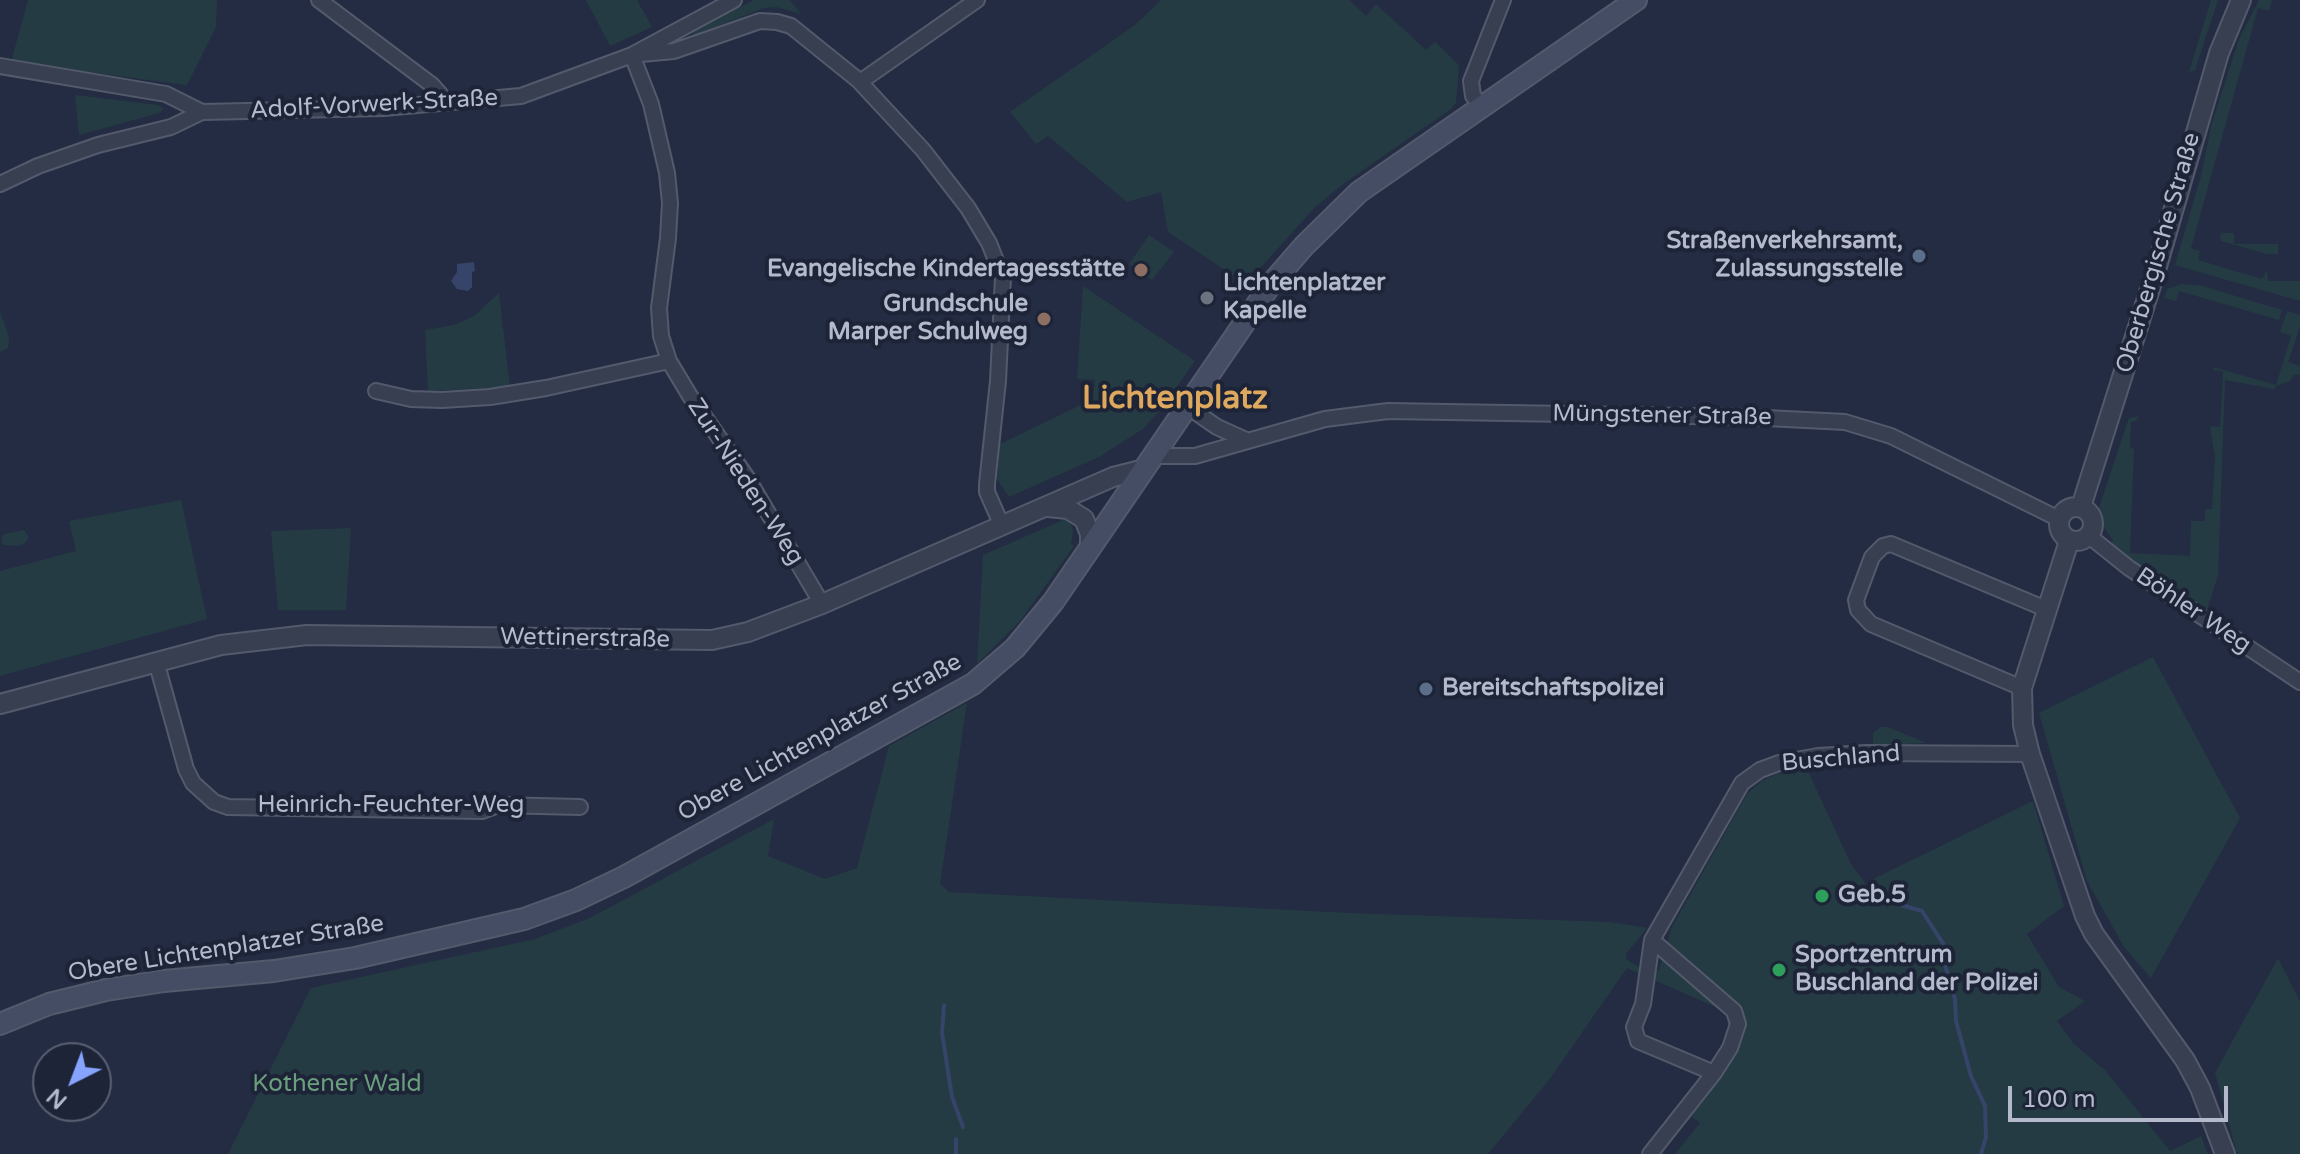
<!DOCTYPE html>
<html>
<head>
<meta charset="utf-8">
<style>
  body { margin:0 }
  #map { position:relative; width:2300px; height:1154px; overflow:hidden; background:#232c42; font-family:"Varela Round",sans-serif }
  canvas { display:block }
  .north { position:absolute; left:32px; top:1042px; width:80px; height:80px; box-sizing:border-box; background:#1d2437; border:2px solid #596073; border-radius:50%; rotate:222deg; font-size:22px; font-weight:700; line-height:32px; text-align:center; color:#b4bacc }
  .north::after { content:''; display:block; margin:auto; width:28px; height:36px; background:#86a3ff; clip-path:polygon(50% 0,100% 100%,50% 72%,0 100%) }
  .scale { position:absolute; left:2008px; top:1086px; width:220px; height:36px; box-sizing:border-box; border:4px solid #b4bacc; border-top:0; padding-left:10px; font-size:24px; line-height:28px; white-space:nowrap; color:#b4bacc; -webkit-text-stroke:6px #1d2437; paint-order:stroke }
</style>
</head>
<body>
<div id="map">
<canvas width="2300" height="1154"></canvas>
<div class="north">N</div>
<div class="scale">100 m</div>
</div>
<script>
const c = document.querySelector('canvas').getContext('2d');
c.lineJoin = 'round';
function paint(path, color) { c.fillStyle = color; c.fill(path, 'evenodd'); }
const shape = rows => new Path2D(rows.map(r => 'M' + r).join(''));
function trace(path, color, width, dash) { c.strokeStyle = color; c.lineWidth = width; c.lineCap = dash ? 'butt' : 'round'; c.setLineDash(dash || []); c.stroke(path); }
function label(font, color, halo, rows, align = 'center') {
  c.font = font + ' "Varela Round",sans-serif'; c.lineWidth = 8; c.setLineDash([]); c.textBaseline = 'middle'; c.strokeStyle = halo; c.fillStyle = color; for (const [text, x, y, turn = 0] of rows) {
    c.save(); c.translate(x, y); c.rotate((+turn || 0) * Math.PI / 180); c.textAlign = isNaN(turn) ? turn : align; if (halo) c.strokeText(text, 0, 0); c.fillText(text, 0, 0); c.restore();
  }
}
paint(shape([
  [28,0,217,0,216,27,187,85,11,62],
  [586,0,637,0,652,27,610,46],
  [754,0,790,0,801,14,776,7,764,8,695,35,692,34,694,31],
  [1161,0,1349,0,1366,16,1376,4,1426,50,1435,42,1459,65,1456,103,1451,109,1343,184,1315,207,1246,284,1168,232,1161,192,1127,202,1048,136,1036,144,1010,112,1135,25],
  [2211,0,2218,0,2195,70,2189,72],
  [2259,0,2272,0,2269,11,2258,8,2191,248,2200,251,2198,260,2262,279,2267,270,2268,281,2300,281,2300,301,2175,265,2201,176,2211,126,2239,39],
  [75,95,157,105,164,108,159,113,79,135],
  [2222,233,2234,233,2234,244,2278,244,2278,254,2267,254,2221,241,2220,236],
  [1149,235,1174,252,1152,280,1129,264],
  [2182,284,2203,286,2282,310,2279,320,2179,291,2176,301,2164,298,2167,289],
  [1083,286,1195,361,1161,409,1143,429,1099,457,1009,497,997,479,1000,444,1093,399,1095,380,1077,379],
  [499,293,510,387,428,391,425,330,454,325,474,316],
  [2287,311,2300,315,2300,327,2288,362,2300,366,2300,374,2294,375,2290,381,2276,386,2274,389,2225,380,2218,575,2207,610,2151,577,2110,544,2113,540,2103,526,2099,508,2129,418,2139,416,2136,421,2131,422,2130,448,2134,449,2130,553,2190,556,2191,521,2205,521,2205,509,2212,509,2215,458,2210,426,2220,427,2223,371,2213,370,2213,367,2276,385,2291,336,2280,332],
  [0,312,9,336,8,348,0,352],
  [181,500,207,619,0,676,0,571,76,551,69,521],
  [1063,520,1070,521,1073,531,1071,544,1074,546,1020,621,977,664,983,555],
  [351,528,346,610,278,610,271,531],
  [24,530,29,537,26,542,19,546,3,545,1,538,4,534],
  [2153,657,2240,818,2151,978,2124,947,2087,881,2039,713],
  [967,703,940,884,949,892,1348,913,1610,922,1647,928,1626,954,1626,959,1652,975,1659,970,1663,956,1729,1013,1627,968,1549,1080,1488,1154,228,1154,311,988,535,939,590,918,774,819,768,856,825,879,857,868,889,746],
  [1881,727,1888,727,1926,743,1873,745,1873,733],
  [1807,769,1851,864,1871,891,1873,879,2033,801,2064,906,2027,934,2059,987,2085,1001,2057,1021,2074,1044,2106,1071,2170,1151,2201,1136,2208,1154,1675,1154,1700,1123,1691,1116,1718,1082,1716,1079,1741,1028,1666,946,1672,927,1747,794,1762,781,1777,774],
  [2278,958,2300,1002,2300,1154,2237,1154,2215,1073]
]), '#253b43');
paint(shape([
  [474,262,475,271,472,272,472,287,468,291,457,289,451,281,457,272,457,264]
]), '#36446a');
trace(shape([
  [1888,901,1922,911,1946,948,1943,958,1955,999,1956,1021,1971,1076,1985,1106,1986,1137,1981,1154],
  [944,1005,942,1033,952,1097,963,1127],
  [956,1154,956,1139]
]), '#36446a', 4);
const minor = shape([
  [319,0,432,85,440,94,442,103],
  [641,54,674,51,760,21,777,22,791,26,858,80,923,150,968,208,989,243,1003,278,998,381,987,484,987,492,1002,526],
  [632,55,651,104,667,173,670,203,668,238,659,308,661,336,669,361,690,396,748,479,822,604],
  [0,66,166,94,202,112,383,108,521,96,632,55,734,0],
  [860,82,977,0],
  [1481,105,1473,96,1471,81,1503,0],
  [0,184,38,166,98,145,171,127,202,112],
  [376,391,411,399,442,400,490,397,546,388,669,361],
  [1188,407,1217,427,1248,441],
  [1153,456,1195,456,1325,419,1388,411,1747,417,1845,422,1891,436,2059,519],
  [2089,536,2129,568,2300,682],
  [156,661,186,769,193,783,214,802,228,807,482,811,498,805,580,807],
  [2022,688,1871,624,1858,610,1856,600,1872,557,1883,546,1891,544,2046,609],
  [1652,940,1643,1004,1634,1027,1638,1041,1714,1073],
  [1650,1154,1714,1073,1730,1048,1738,1024,1734,1011,1652,940,1742,783,1760,770,1779,763,1818,756,1866,753,2030,754]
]);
const tertiary = shape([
  '2059 524a17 17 0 1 1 34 0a17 17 0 1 1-34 0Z',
  [1048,507,1068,509,1084,519,1090,534,1090,548],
  [2081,507,2156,270,2219,53,2241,0],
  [2069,541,2022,688,2023,725,2030,754,2085,916,2094,934,2185,1060,2200,1088,2225,1154],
  [0,704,221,645,307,635,712,640,748,632,822,604,1113,477,1145,469]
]);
const secondary = shape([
  [0,1024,49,1004,106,990,164,981,274,971,355,958,524,919,576,900,624,877,973,684,1015,648,1053,602,1271,284,1304,246,1359,192,1636,0]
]);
trace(minor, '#535a6c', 18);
trace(tertiary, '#535a6c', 22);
trace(secondary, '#535a6c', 24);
trace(minor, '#383f51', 14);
trace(tertiary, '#383f51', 18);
trace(secondary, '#454d65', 20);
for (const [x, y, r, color] of [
  [1919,256,8,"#5c6f8a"],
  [1141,270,8,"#8d6e63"],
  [1207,298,8,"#6b7280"],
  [1044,319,8,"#8d6e63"],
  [1426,689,8,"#5c6f8a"],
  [1822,896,8,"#2e9e5b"],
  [1779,970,8,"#2e9e5b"]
]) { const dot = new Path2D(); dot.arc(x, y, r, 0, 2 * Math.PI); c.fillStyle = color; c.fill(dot); trace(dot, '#1d2437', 3); }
label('24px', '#b4bacc', '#1d2437', [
  ["Adolf-Vorwerk-Straße",374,105,-3],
  ["Oberbergische Straße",2159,253,-74],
  ["Müngstener Straße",1662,416,1],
  ["Zur-Nieden-Weg",745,482,57],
  ["Böhler Weg",2193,611,34],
  ["Wettinerstraße",585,639,1],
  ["Obere Lichtenplatzer Straße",820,738,-29],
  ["Buschland",1841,759,-5],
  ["Heinrich-Feuchter-Weg",391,806],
  ["Obere Lichtenplatzer Straße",226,949,-9]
]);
label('bold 24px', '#b4bacc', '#1d2437', [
  ["Straßenverkehrsamt,",1903,242,"right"],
  ["Zulassungsstelle",1903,270,"right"],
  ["Evangelische Kindertagesstätte",1125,270,"right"],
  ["Lichtenplatzer",1223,284],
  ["Kapelle",1223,312],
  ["Grundschule",1028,305,"right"],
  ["Marper Schulweg",1028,333,"right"],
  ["Bereitschaftspolizei",1442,689],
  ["Geb.5",1838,896],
  ["Sportzentrum",1795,956],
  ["Buschland der Polizei",1795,984]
], 'left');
label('24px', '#6a9f7d', '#1d2437', [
  ["Kothener Wald",337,1085]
]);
label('bold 32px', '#dea85e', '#1d2437', [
  ["Lichtenplatz",1175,400]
]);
</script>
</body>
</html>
